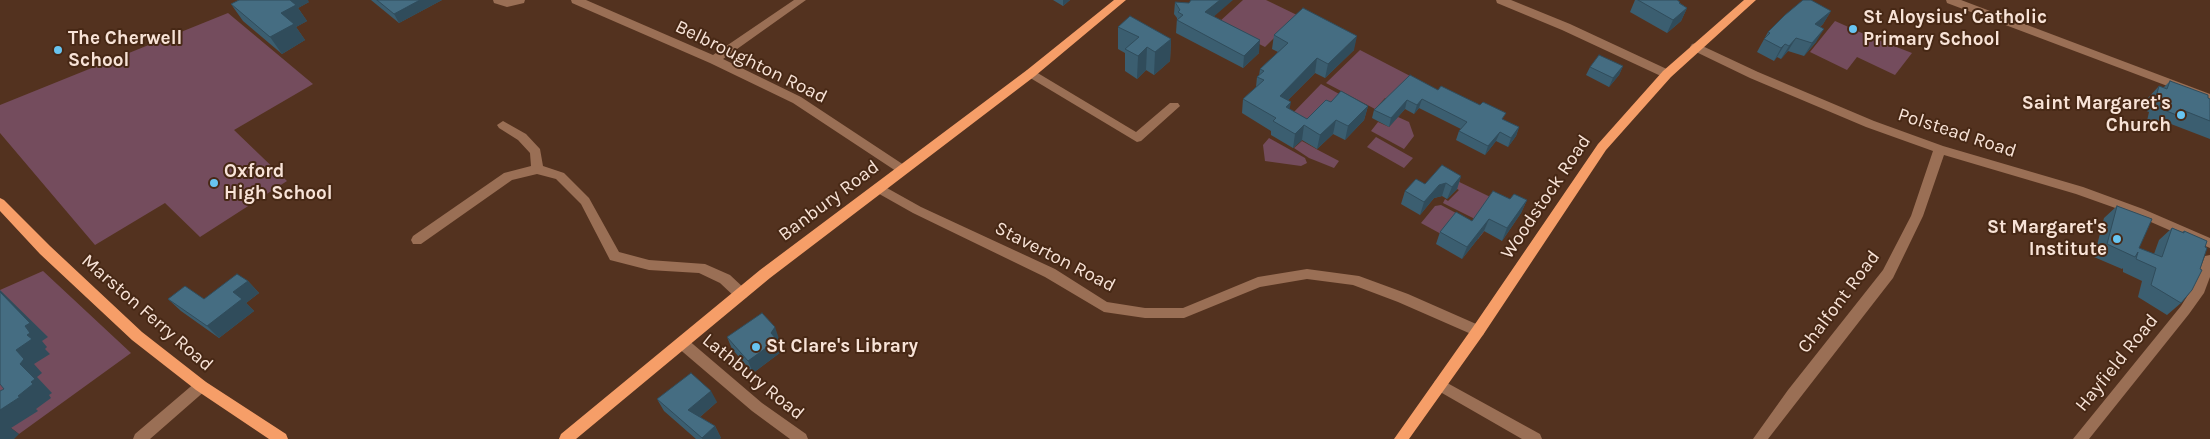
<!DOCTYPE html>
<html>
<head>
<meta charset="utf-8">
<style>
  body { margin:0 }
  canvas { display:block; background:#53321f }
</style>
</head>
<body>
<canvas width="2210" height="439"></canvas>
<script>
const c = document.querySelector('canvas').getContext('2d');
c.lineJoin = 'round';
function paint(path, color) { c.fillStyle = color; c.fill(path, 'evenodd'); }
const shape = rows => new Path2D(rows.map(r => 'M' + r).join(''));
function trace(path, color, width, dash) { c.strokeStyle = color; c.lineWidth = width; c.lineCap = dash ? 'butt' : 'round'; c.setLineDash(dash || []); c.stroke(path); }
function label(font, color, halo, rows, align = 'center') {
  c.font = font + ' Karla,sans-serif'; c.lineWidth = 4; c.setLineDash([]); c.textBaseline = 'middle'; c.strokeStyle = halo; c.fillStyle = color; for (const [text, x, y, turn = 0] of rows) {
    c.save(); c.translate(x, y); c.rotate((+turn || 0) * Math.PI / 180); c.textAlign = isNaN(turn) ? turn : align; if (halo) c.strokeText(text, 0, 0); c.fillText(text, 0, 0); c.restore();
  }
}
paint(shape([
  [1243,0,1266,0,1297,15,1265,47,1218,23],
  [228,13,313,84,234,130,287,181,200,237,165,203,95,245,0,133,0,105],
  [1835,21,1873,38,1912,53,1895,75,1857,57,1847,70,1810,52],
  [1360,50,1414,78,1397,104,1385,98,1375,109,1326,83],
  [1321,84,1341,95,1312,126,1291,115],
  [1398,117,1409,122,1414,136,1404,149,1371,131,1378,122,1389,127],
  [1376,137,1413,158,1404,168,1367,147],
  [1269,138,1305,158,1307,163,1301,166,1265,161,1263,145],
  [1302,141,1318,150,1339,161,1334,168,1309,158,1294,148],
  [1451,178,1509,206,1477,220,1443,203,1445,199,1448,201,1459,190,1450,185],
  [1441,205,1486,229,1478,239,1443,235,1421,223,1435,206],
  [43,271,131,353,19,434,2,421,0,422,0,290]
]), '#744c5d');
paint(shape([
  [493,0,525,0,524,3,507,7,494,3,493,0],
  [571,0,586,0,713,55,794,0,806,0,723,59,801,97,907,167,909,170,903,175,899,173,793,103,710,63,572,3,571,0],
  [1496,0,1511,0,1570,24,1671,71,1673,74,1667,78,1663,77,1562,30,1497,3,1496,0],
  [1946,0,1961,0,2210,94,2210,102,1947,3,1946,0],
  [1696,43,1758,72,1874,121,1943,146,2083,187,2143,209,2210,238,2210,248,2135,215,2076,194,1944,155,1923,216,1893,278,1768,439,1753,439,1788,390,1883,270,1911,216,1933,151,1866,127,1750,78,1692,50,1690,47,1692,44,1696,43],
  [1031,69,1136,132,1170,103,1178,103,1180,106,1141,141,1137,142,1027,76,1025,73,1027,70,1031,69],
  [503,121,526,134,540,149,543,166,564,173,589,198,619,252,649,260,705,264,730,275,746,290,748,294,746,298,741,299,736,298,720,283,699,273,649,270,610,260,581,204,556,179,537,174,512,180,421,244,413,244,411,240,413,236,504,173,531,166,530,153,518,140,499,128,497,125,503,121],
  [878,183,921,207,1055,269,1107,302,1145,308,1183,308,1258,277,1307,269,1359,276,1408,294,1483,327,1485,331,1483,335,1478,337,1398,302,1353,285,1307,279,1260,287,1184,318,1145,318,1104,312,1045,277,913,213,874,191,872,188,878,183],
  [2210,255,2210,277,2204,293,2189,314,2089,439,2073,439,2181,306,2193,287,2205,256,2210,255],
  [682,337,687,339,762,403,806,434,808,439,790,439,752,411,677,347,675,343,677,339,682,337],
  [1440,379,1540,434,1542,439,1522,439,1435,389,1433,385,1435,381,1440,379],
  [201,380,206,382,208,386,206,390,150,439,133,439,135,434,196,382,201,380]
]), '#9a6f55');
paint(shape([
  [1114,0,1126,0,1035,76,770,278,576,439,559,439,561,434,760,270,1027,70,1114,0],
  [1744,0,1756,0,1671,77,1606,150,1483,335,1409,439,1394,439,1473,327,1598,144,1663,71,1744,0],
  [0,198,4,200,50,246,142,332,206,382,286,434,288,439,269,439,196,390,132,340,40,254,0,211,0,198]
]), '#f69e68');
paint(shape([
  [371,0,442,0,399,23],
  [1053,0,1070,0,1063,6],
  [1635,0,1677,0,1680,3,1687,8,1681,21,1667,33,1630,12],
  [309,2,298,8,307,21,296,27,305,40,282,54,243,21,231,4],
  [1175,2,1214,17,1259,53,1243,68,1176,33,1177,18,1174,14],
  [1831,11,1823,24,1820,27,1816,42,1804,56,1788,51,1781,59,1777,57,1774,61,1757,52,1768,32],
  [1118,27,1171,39,1170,61,1154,75,1146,70,1137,79,1125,71,1125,53,1118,49],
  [1274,35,1354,50,1325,78,1315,73,1288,100,1289,109,1307,119,1331,102,1368,106,1364,120,1345,140,1333,134,1317,149,1302,140,1293,148,1271,135,1271,131,1242,113,1243,99,1256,87,1257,77,1259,76,1260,69,1278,52,1272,49],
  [1623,66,1619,75,1609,87,1586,75,1590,67],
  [2170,81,2210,99,2210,139,2171,124,2166,129,2147,121,2149,112,2144,110,2147,99,2159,86,2163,88],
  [1438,90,1519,127,1516,136,1508,147,1496,141,1485,155,1456,140,1459,131,1461,129,1419,108,1414,114,1405,109,1389,127,1372,118,1374,110],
  [1461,176,1457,189,1447,199,1442,196,1434,198,1420,215,1401,204,1405,191,1425,184],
  [1510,199,1527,200,1521,213,1502,241,1484,231,1462,259,1436,244,1440,232,1472,221],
  [2117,206,2139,248,2154,254,2159,240,2172,228,2182,232,2184,231,2205,247,2181,303,2167,315,2138,297,2142,281,2123,272,2123,268,2122,269,2094,257,2104,218],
  [248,281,259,293,246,303,254,311,219,338,181,311,168,299,204,299],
  [727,337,779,339,778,342,781,352,753,373,732,349],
  [657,399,717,402,700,417,715,426,721,438,719,439,696,439,664,411]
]), '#3b5e70');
paint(shape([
  [287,0,308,0,309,2,298,8,307,21,296,27,305,40,282,54,270,37],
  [420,0,442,0,399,23,394,14],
  [1063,0,1070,0,1063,6],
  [1220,0,1233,0,1204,25,1205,12],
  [1687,8,1681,21,1667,33,1673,20],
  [1831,11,1823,24,1807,37,1815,24],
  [1824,29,1816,42,1804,56,1812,43],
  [1357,36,1354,50,1325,78,1328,64],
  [1796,38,1788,51,1781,59,1789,46],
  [1171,39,1170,61,1154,75,1155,52],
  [1260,40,1259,53,1243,68,1244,56],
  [1785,44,1777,57,1774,61,1781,48],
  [1147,47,1146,70,1137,79,1138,56],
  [1317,58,1315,73,1278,110,1280,96],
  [1623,66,1619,75,1609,87,1613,78],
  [1422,99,1419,108,1414,114,1417,105],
  [1407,100,1405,109,1389,127,1391,118],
  [1291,102,1288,116,1286,107],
  [1368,106,1364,120,1345,140,1348,126],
  [1336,120,1333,134,1317,149,1320,135],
  [1304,125,1302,140,1293,148,1295,134],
  [1519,127,1516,136,1508,147,1511,138],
  [1500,132,1496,141,1485,155,1488,146],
  [1461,176,1457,189,1447,199,1452,187],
  [1446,183,1442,196,1434,198,1420,215,1424,202,1439,185],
  [1527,200,1521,213,1502,241,1507,228],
  [1489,219,1484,231,1462,259,1467,247],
  [248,281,259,293,246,303,254,311,219,338,207,326,233,292],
  [0,290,48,337,42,341,47,347,45,349,50,354,34,364,42,373,37,377,52,393,49,395,51,398,36,409,38,411,11,428,19,434,14,439,0,439,0,410,18,396,31,382,20,364,16,350,27,335,0,292],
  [775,327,779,339,778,342,781,352,753,373,748,361,771,333],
  [711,391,717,402,694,422,688,410],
  [715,426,721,438,719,439,702,439,702,438]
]), '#304c5b');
const building = shape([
  [239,0,290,0,296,5,281,13,294,24,270,37,231,4,239,0],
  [377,0,420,0,394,14,377,0],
  [1191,0,1220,0,1205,12,1260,40,1244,56,1177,20,1183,15,1178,12,1180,10,1175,2,1189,3,1191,0],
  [1638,0,1677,0,1680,2,1679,3,1687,8,1673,20,1638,0],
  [1803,0,1811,0,1831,11,1815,24,1824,29,1812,43,1796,38,1789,46,1785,44,1781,48,1764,39,1770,33,1768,32,1785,15,1803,0],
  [1303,8,1357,36,1328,64,1317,58,1280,96,1291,102,1286,107,1307,119,1326,100,1331,102,1341,91,1368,106,1348,126,1336,120,1320,135,1304,125,1295,134,1273,121,1276,118,1243,99,1264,80,1257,77,1264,71,1260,69,1288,43,1274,35,1303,8],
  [1130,16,1171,39,1155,52,1147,47,1138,56,1125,49,1139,37,1118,27,1130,16],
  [1599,55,1623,66,1613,78,1590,67,1599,55],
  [1410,75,1438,90,1441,86,1480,105,1483,102,1506,113,1502,119,1519,127,1511,138,1500,132,1488,146,1459,131,1467,122,1422,99,1417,105,1407,100,1391,118,1374,110,1410,75],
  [2170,81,2208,95,2208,98,2210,99,2210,121,2180,109,2179,116,2159,108,2162,99,2156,97,2159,86,2167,89,2170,81],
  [1442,165,1461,176,1452,187,1446,183,1439,185,1424,202,1405,191,1416,179,1425,184,1442,165],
  [1493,191,1510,199,1514,194,1527,200,1507,228,1489,219,1467,247,1440,232,1456,212,1472,221,1493,191],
  [2117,206,2152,219,2139,248,2162,257,2172,228,2184,233,2184,231,2207,241,2205,247,2207,248,2200,269,2202,270,2192,290,2181,303,2151,285,2156,268,2136,259,2138,252,2135,257,2107,244,2117,206],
  [237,274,248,281,233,292,242,299,207,326,168,299,185,286,204,299,237,274],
  [0,292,30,323,25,326,30,333,27,335,32,339,16,350,24,359,20,364,35,379,31,382,33,384,18,396,20,397,0,410,0,391,4,389,0,384,0,292],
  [762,313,775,327,771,333,777,340,748,361,727,337,762,313],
  [691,373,711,391,688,410,715,426,702,438,657,399,691,373]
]);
paint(building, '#456d82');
trace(building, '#304c5b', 1);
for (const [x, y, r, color] of [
  [1853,29,5,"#68c4f0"],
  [58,50,5,"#68c4f0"],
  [2181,115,5,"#68c4f0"],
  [214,183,5,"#68c4f0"],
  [2117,239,5,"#68c4f0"],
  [756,347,5,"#68c4f0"]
]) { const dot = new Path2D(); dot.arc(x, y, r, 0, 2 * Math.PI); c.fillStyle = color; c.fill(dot); trace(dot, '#472815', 2); }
label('bold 19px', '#f8e3d7', '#472815', [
  ["St Aloysius' Catholic",1863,18],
  ["Primary School",1863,40],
  ["The Cherwell",68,39],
  ["School",68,61],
  ["Saint Margaret's",2171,104,"right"],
  ["Church",2171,126,"right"],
  ["Oxford",224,172],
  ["High School",224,194],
  ["St Margaret's",2107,228,"right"],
  ["Institute",2107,250,"right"],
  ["St Clare's Library",766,347]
], 'left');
label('19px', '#f8e3d7', '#472815', [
  ["Belbroughton Road",751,62,26],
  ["Polstead Road",1957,133,18],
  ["Woodstock Road",1546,197,-56],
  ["Banbury Road",829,201,-37],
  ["Staverton Road",1055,257,27],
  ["Chalfont Road",1839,302,-53],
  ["Marston Ferry Road",147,313,41],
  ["Hayfield Road",2117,363,-51],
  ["Lathbury Road",753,377,39]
]);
</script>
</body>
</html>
